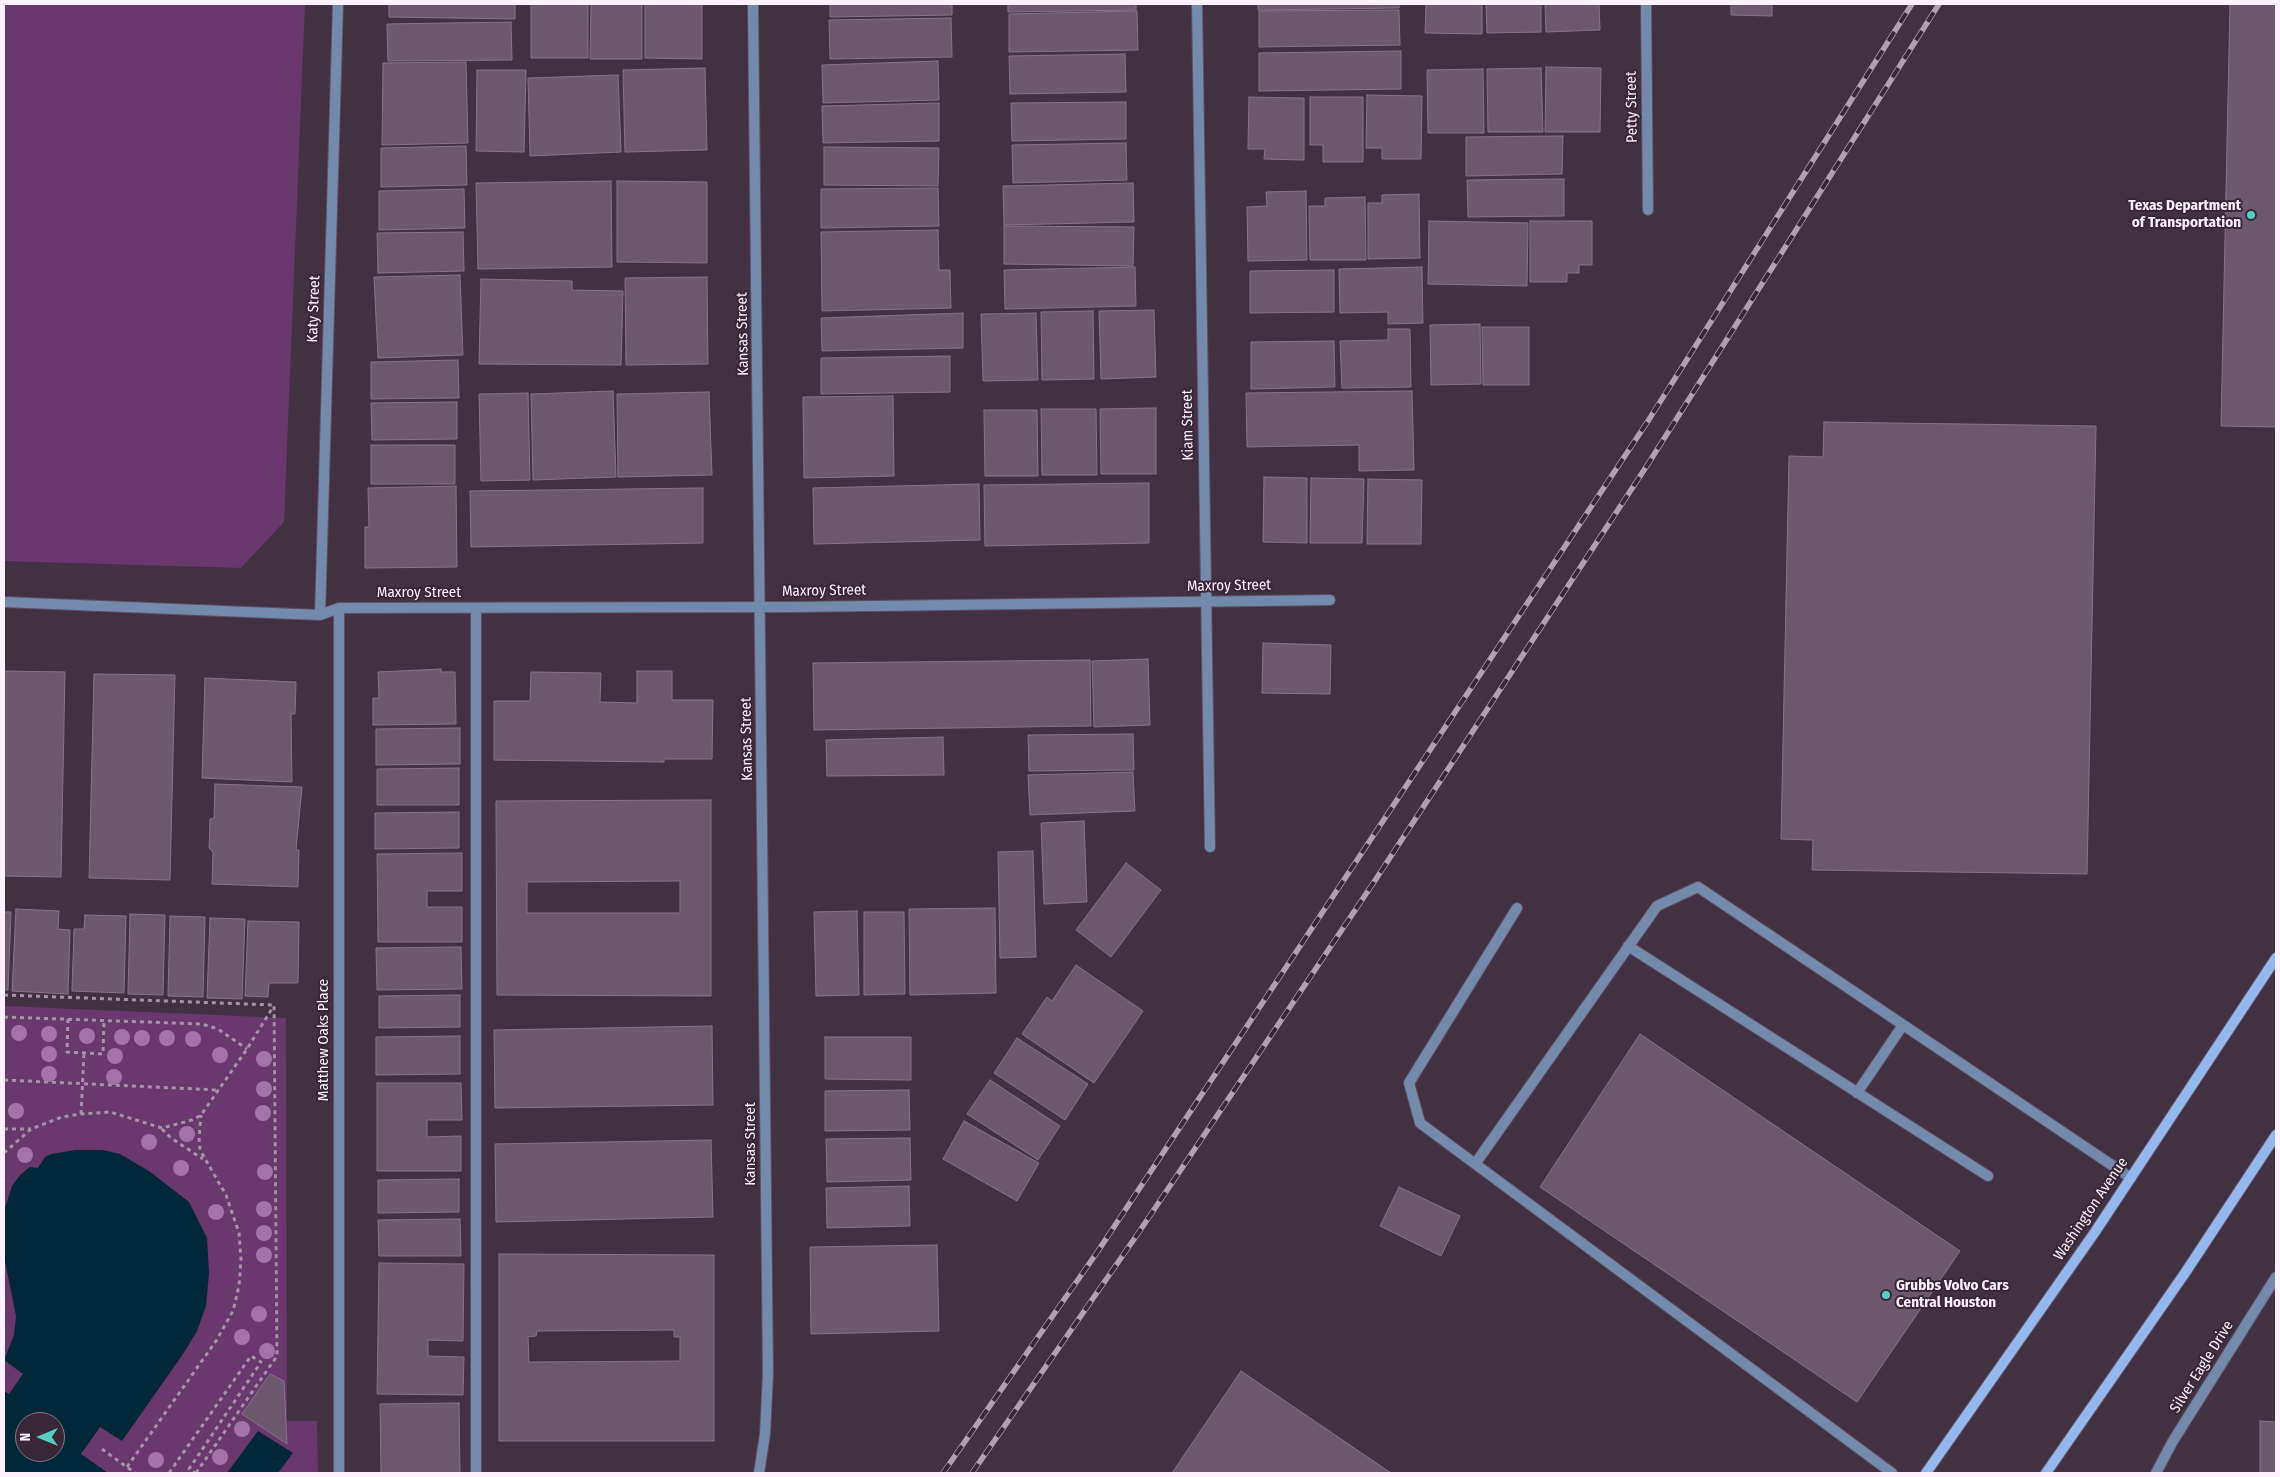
<!DOCTYPE html>
<html>
<head>
<meta charset="utf-8">
<style>
  body { margin:0 }
  #map { position:relative; width:2280px; height:1477px; overflow:hidden; background:#423143; font-family:"Fira Sans Condensed",sans-serif }
  canvas { display:block }
  .frame { position:absolute; inset:0; border:5px solid #fcf1fc; pointer-events:none }
  .north { position:absolute; left:15px; top:1412px; width:50px; height:50px; box-sizing:border-box; background:#382739; border:1px solid #867887; border-radius:50%; rotate:270deg; font-size:14px; font-weight:700; line-height:20px; text-align:center; color:#fcf1fc }
  .north::after { content:''; display:block; margin:auto; width:18px; height:22px; background:#57cec2; clip-path:polygon(50% 0,100% 100%,50% 72%,0 100%) }
</style>
</head>
<body>
<div id="map">
<canvas width="2280" height="1477"></canvas>
<div class="frame"></div>
<div class="north">N</div>
</div>
<script>
const c = document.querySelector('canvas').getContext('2d');
c.lineJoin = 'round';
function paint(path, color) { c.fillStyle = color; c.fill(path, 'evenodd'); }
const shape = rows => new Path2D(rows.map(r => 'M' + r).join(''));
function trace(path, color, width, dash) { c.strokeStyle = color; c.lineWidth = width; c.lineCap = dash ? 'butt' : 'round'; c.setLineDash(dash || []); c.stroke(path); }
function label(font, color, halo, rows, align = 'center') {
  c.font = font + ' "Fira Sans Condensed",sans-serif'; c.lineWidth = 4; c.setLineDash([]); c.textBaseline = 'middle'; c.strokeStyle = halo; c.fillStyle = color; for (const [text, x, y, turn = 0] of rows) {
    c.save(); c.translate(x, y); c.rotate((+turn || 0) * Math.PI / 180); c.textAlign = isNaN(turn) ? turn : align; if (halo) c.strokeText(text, 0, 0); c.fillText(text, 0, 0); c.restore();
  }
}
paint(shape([
  [4,4,305,4,284,522,241,568,4,561],
  [4,1006,286,1018,287,1421,317,1421,318,1473,4,1473],
  [25,1422,55,1422,55,1452,25,1452]
]), '#6a376f');
paint(shape([
  [76,1150,102,1150,120,1154,149,1171,189,1202,207,1238,209,1273,206,1306,197,1331,183,1354,122,1441,100,1427,81,1454,108,1473,4,1473,4,1391,9,1394,23,1374,4,1360,14,1335,16,1316,4,1256,4,1211,12,1186,20,1175,30,1167,38,1168,45,1157,51,1154],
  [25,1422,55,1422,55,1452,25,1452],
  [258,1431,293,1453,278,1473,227,1473]
]), '#002838');
const building = shape([
  [389,4,515,4,515,19,389,17,389,4],
  [531,4,588,4,588,58,531,58,531,4],
  [591,4,642,4,642,59,590,59,591,4],
  [645,4,702,4,702,59,645,58,645,4],
  [830,4,952,4,952,15,830,17,830,4],
  [1008,4,1136,4,1136,10,1008,12,1008,4],
  [1258,4,1399,4,1399,8,1258,10,1258,4],
  [1426,4,1482,4,1482,34,1425,33,1426,4],
  [1486,4,1541,4,1541,32,1487,33,1486,4],
  [1545,4,1599,4,1600,30,1546,32,1545,4],
  [1731,4,1772,4,1772,16,1731,15,1731,4],
  [2230,4,2276,4,2276,427,2221,426,2230,4],
  [1399,10,1400,45,1259,47,1259,11,1399,10],
  [1137,11,1138,50,1009,52,1009,14,1137,11],
  [951,18,952,57,830,59,829,20,951,18],
  [511,22,512,60,388,61,387,24,511,22],
  [1401,51,1401,89,1259,91,1259,53,1401,51],
  [1125,54,1126,92,1010,94,1009,56,1125,54],
  [938,61,939,100,823,103,822,65,938,61],
  [466,62,468,143,382,145,383,63,466,62],
  [1546,67,1601,68,1600,132,1545,132,1546,67],
  [705,68,707,150,625,152,623,70,705,68],
  [1541,68,1543,132,1488,132,1487,69,1541,68],
  [1483,69,1484,133,1428,133,1427,70,1483,69],
  [477,70,526,70,524,152,476,151,477,70],
  [618,75,621,152,530,156,528,78,618,75],
  [1367,95,1422,96,1421,159,1382,159,1382,148,1366,148,1367,95],
  [1249,97,1304,98,1304,160,1264,159,1265,149,1248,149,1249,97],
  [1310,97,1363,97,1363,162,1323,162,1323,145,1310,145,1310,97],
  [1126,102,1126,139,1012,141,1011,103,1126,102],
  [939,103,939,141,823,143,822,106,939,103],
  [1563,136,1562,174,1466,176,1466,137,1563,136],
  [1126,143,1127,180,1013,183,1012,145,1126,143],
  [466,146,467,185,381,187,381,148,466,146],
  [824,147,939,148,938,186,824,185,824,147],
  [1564,179,1564,216,1468,217,1467,180,1564,179],
  [611,181,612,267,478,269,476,183,611,181],
  [617,181,707,182,707,263,617,262,617,181],
  [1133,183,1134,222,1004,225,1003,186,1133,183],
  [938,188,939,226,821,228,821,189,938,188],
  [464,189,465,228,379,230,379,191,464,189],
  [1306,191,1307,260,1248,261,1247,207,1267,206,1266,192,1306,191],
  [1419,194,1420,258,1368,259,1368,203,1382,203,1382,195,1419,194],
  [1365,197,1366,260,1310,260,1309,206,1325,206,1325,198,1365,197],
  [1429,221,1528,223,1527,286,1428,284,1429,221],
  [1530,221,1592,221,1592,265,1579,265,1579,273,1567,273,1567,282,1530,282,1530,221],
  [1004,226,1134,227,1133,266,1004,264,1004,226],
  [938,230,939,270,950,270,951,308,822,311,821,232,938,230],
  [463,232,464,271,378,273,377,233,463,232],
  [1135,267,1136,306,1005,309,1004,270,1135,267],
  [1422,267,1423,323,1388,324,1388,312,1340,313,1339,269,1422,267],
  [1334,270,1334,312,1250,313,1250,271,1334,270],
  [460,275,463,355,378,358,374,277,460,275],
  [707,277,708,364,626,365,625,278,707,277],
  [481,279,572,281,572,290,623,291,621,365,479,364,481,279],
  [1154,310,1156,377,1101,379,1099,311,1154,310],
  [1093,311,1094,379,1042,380,1041,312,1093,311],
  [963,313,963,348,822,351,821,318,963,313],
  [1036,313,1038,380,983,381,981,314,1036,313],
  [1480,324,1481,384,1431,385,1430,325,1480,324],
  [1482,327,1529,327,1529,385,1483,385,1482,327],
  [1388,329,1410,329,1411,387,1342,388,1340,341,1388,340,1388,329],
  [1334,341,1335,387,1251,389,1251,342,1334,341],
  [950,356,950,392,821,394,821,358,950,356],
  [458,360,459,398,371,399,371,362,458,360],
  [613,391,616,477,533,480,531,394,613,391],
  [1412,391,1414,470,1359,471,1359,445,1247,447,1246,393,1412,391],
  [709,392,712,475,618,477,617,394,709,392],
  [528,393,530,480,481,481,479,394,528,393],
  [893,396,894,476,804,478,803,397,893,396],
  [457,402,457,439,372,440,371,403,457,402],
  [1156,408,1156,474,1101,474,1100,409,1156,408],
  [1041,409,1096,409,1097,475,1042,475,1041,409],
  [984,410,1037,410,1038,476,985,476,984,410],
  [1824,422,2096,426,2087,874,1812,870,1813,840,1781,839,1789,456,1823,457,1824,422],
  [371,445,455,445,455,484,371,484,371,445],
  [1264,477,1307,478,1307,543,1263,542,1264,477],
  [1311,478,1364,479,1362,543,1310,543,1311,478],
  [1368,479,1422,480,1421,544,1367,544,1368,479],
  [1149,483,1149,543,985,546,984,485,1149,483],
  [979,484,980,540,814,544,813,488,979,484],
  [456,486,457,567,365,568,365,527,369,527,368,488,456,486],
  [703,488,703,543,471,547,470,491,703,488],
  [1263,643,1331,645,1330,694,1262,693,1263,643],
  [1148,659,1150,725,1094,727,1092,661,1148,659],
  [1090,660,1091,726,814,730,813,663,1090,660],
  [441,669,441,672,455,672,456,724,373,725,373,698,379,698,378,672,441,669],
  [4,671,65,672,61,877,4,876,4,671],
  [637,671,672,671,672,700,713,700,712,759,664,759,664,762,494,760,494,701,530,701,531,672,601,673,600,702,637,703,637,671],
  [94,674,175,675,170,880,89,878,94,674],
  [205,678,296,682,295,714,291,714,292,782,202,778,205,678],
  [460,728,460,764,376,765,376,729,460,728],
  [1133,734,1134,770,1029,771,1028,735,1133,734],
  [943,737,944,775,827,776,826,740,943,737],
  [459,768,459,805,377,805,377,769,459,768],
  [1133,772,1135,811,1030,815,1028,775,1133,772],
  [215,784,302,787,296,850,299,850,298,887,212,884,213,852,209,848,210,819,214,818,215,784],
  [711,800,711,996,497,995,496,801,711,800],
  [680,881,680,913,527,913,527,882,680,881],
  [459,812,459,848,375,849,375,813,459,812],
  [1084,821,1087,902,1044,904,1041,823,1084,821],
  [1033,851,1036,957,1000,958,998,852,1033,851],
  [462,853,462,891,427,891,427,907,462,907,462,942,378,942,377,854,462,853],
  [1126,863,1161,890,1111,957,1076,930,1126,863],
  [995,908,996,993,910,995,909,909,995,908],
  [16,909,59,911,58,929,70,930,68,994,12,991,16,909],
  [857,911,859,995,816,996,814,912,857,911],
  [4,912,11,912,8,990,4,990,4,912],
  [864,912,904,912,905,994,864,995,864,912],
  [130,914,165,915,163,995,128,994,130,914],
  [85,915,126,916,124,993,72,991,74,929,84,929,85,915],
  [170,916,205,917,203,997,168,996,170,916],
  [210,918,245,919,242,999,207,998,210,918],
  [248,921,299,922,298,983,269,983,268,997,245,996,248,921],
  [461,947,462,989,377,990,376,948,461,947],
  [1076,965,1143,1011,1094,1083,1022,1034,1047,997,1052,1001,1076,965],
  [460,995,460,1027,379,1028,379,996,460,995],
  [712,1026,713,1105,495,1108,494,1030,712,1026],
  [1640,1034,1960,1251,1857,1402,1540,1187,1640,1034],
  [460,1036,460,1074,376,1075,376,1037,460,1036],
  [825,1037,911,1037,911,1080,825,1079,825,1037],
  [1017,1038,1088,1084,1065,1120,994,1073,1017,1038],
  [990,1080,1060,1126,1038,1160,967,1114,990,1080],
  [377,1083,461,1083,462,1120,427,1120,427,1137,461,1136,461,1171,377,1171,377,1083],
  [909,1090,910,1130,825,1131,825,1091,909,1090],
  [964,1121,1039,1163,1017,1201,943,1159,964,1121],
  [910,1138,911,1180,827,1182,826,1139,910,1138],
  [711,1140,713,1217,496,1222,495,1144,711,1140],
  [459,1179,459,1212,378,1213,378,1180,459,1179],
  [909,1186,910,1226,827,1228,826,1188,909,1186],
  [1399,1187,1460,1216,1441,1256,1380,1226,1399,1187],
  [460,1219,461,1256,379,1256,378,1220,460,1219],
  [937,1245,939,1331,811,1334,810,1247,937,1245],
  [499,1254,714,1255,714,1441,499,1441,499,1254],
  [674,1330,674,1337,680,1337,680,1361,529,1362,528,1337,536,1336,537,1331,674,1330],
  [379,1263,464,1264,463,1341,428,1340,428,1356,464,1357,463,1395,377,1394,379,1263],
  [1241,1371,1391,1473,1172,1473,1241,1371],
  [270,1374,284,1381,287,1444,242,1414,270,1374],
  [459,1403,460,1473,381,1473,380,1404,459,1403],
  [2260,1421,2276,1422,2276,1473,2260,1473,2260,1421]
]);
paint(building, '#6c596d');
trace(building, '#877488', 1);
const service = shape([
  [1517,908,1409,1083,1420,1123,1892,1473],
  [1628,946,1988,1176],
  [1857,1093,1903,1025],
  [1475,1164,1657,906,1698,887,2131,1178]
]);
const minor = shape([
  [1197,4,1210,847],
  [1646,4,1648,210],
  [4,602,320,615,339,608,795,607,1330,600],
  [339,608,339,1473],
  [320,615,338,4],
  [476,1473,476,608],
  [2156,1473,2173,1441,2276,1277]
]);
const tertiary = shape([
  [753,4,768,1374,765,1434,759,1473]
]);
const secondary = shape([
  [1926,1473,2095,1232,2276,958],
  [2046,1473,2185,1273,2276,1135]
]);
trace(service, '#605061', 12);
trace(minor, '#605061', 12);
trace(tertiary, '#605061', 12);
trace(secondary, '#605061', 12);
trace(shape([
  [4,995,274,1005],
  [4,1017,202,1024,218,1029,247,1049],
  [68,1019,67,1052,103,1054,104,1021],
  [4,1080,218,1090],
  [81,1114,84,1053],
  [4,1129,31,1129],
  [162,1129,171,1138,203,1159],
  [4,1153,31,1129,62,1117,81,1114,110,1112,162,1128,192,1120,201,1115,247,1049,273,1007],
  [102,1449,135,1473],
  [127,1467,216,1341,233,1311,239,1286,241,1259,239,1233,226,1195,200,1150,199,1138,201,1115],
  [169,1473,251,1356,261,1362,189,1469,195,1473],
  [196,1473,277,1356,274,1005]
]), '#a395a4', 3, [4, 4]);
trace(service, '#738aac', 10);
trace(minor, '#738aac', 10);
trace(tertiary, '#738aac', 10);
trace(secondary, '#94b8ed', 10);
const rail = shape([
  [943,1473,1098,1251,1648,421,1912,4],
  [972,1473,1139,1232,1374,882,1648,464,1939,4]
]);
trace(rail, '#afa1af', 5.5);
trace(rail, '#382739', 4, [11]);
c.fillStyle = '#a375a7';
for (const [x, y] of [
  [19,1033],
  [49,1034],
  [87,1036],
  [122,1037],
  [142,1038],
  [167,1038],
  [193,1039],
  [49,1054],
  [220,1055],
  [115,1056],
  [264,1059],
  [49,1074],
  [114,1077],
  [264,1089],
  [16,1111],
  [263,1113],
  [187,1134],
  [149,1142],
  [25,1155],
  [181,1168],
  [265,1172],
  [264,1209],
  [216,1212],
  [264,1233],
  [264,1255],
  [259,1314],
  [242,1337],
  [267,1351],
  [242,1429],
  [220,1457],
  [156,1460]
]) { c.beginPath(); c.arc(x, y, 8, 0, 2 * Math.PI); c.fill(); }
for (const [x, y, r, color] of [
  [2251,215,5,"#57cec2"],
  [1886,1295,5,"#57cec2"]
]) { const dot = new Path2D(); dot.arc(x, y, r, 0, 2 * Math.PI); c.fillStyle = color; c.fill(dot); trace(dot, '#382739', 2); }
label('15px', '#fcf1fc', '#382739', [
  ["Petty Street",1632,107,-91],
  ["Katy Street",314,309,-88],
  ["Kansas Street",743,334,-91],
  ["Kiam Street",1188,425,-91],
  ["Maxroy Street",1229,586,-1],
  ["Maxroy Street",824,591,-1],
  ["Maxroy Street",419,593],
  ["Kansas Street",747,739,-91],
  ["Matthew Oaks Place",324,1040,-90],
  ["Kansas Street",751,1144,-90],
  ["Washington Avenue",2091,1209,-56],
  ["Silver Eagle Drive",2202,1367,-58]
]);
label('bold 15px', '#fcf1fc', '#382739', [
  ["Texas Department",2241,206],
  ["of Transportation",2241,223],
  ["Grubbs Volvo Cars",1896,1286,"left"],
  ["Central Houston",1896,1303,"left"]
], 'right');
</script>
</body>
</html>
